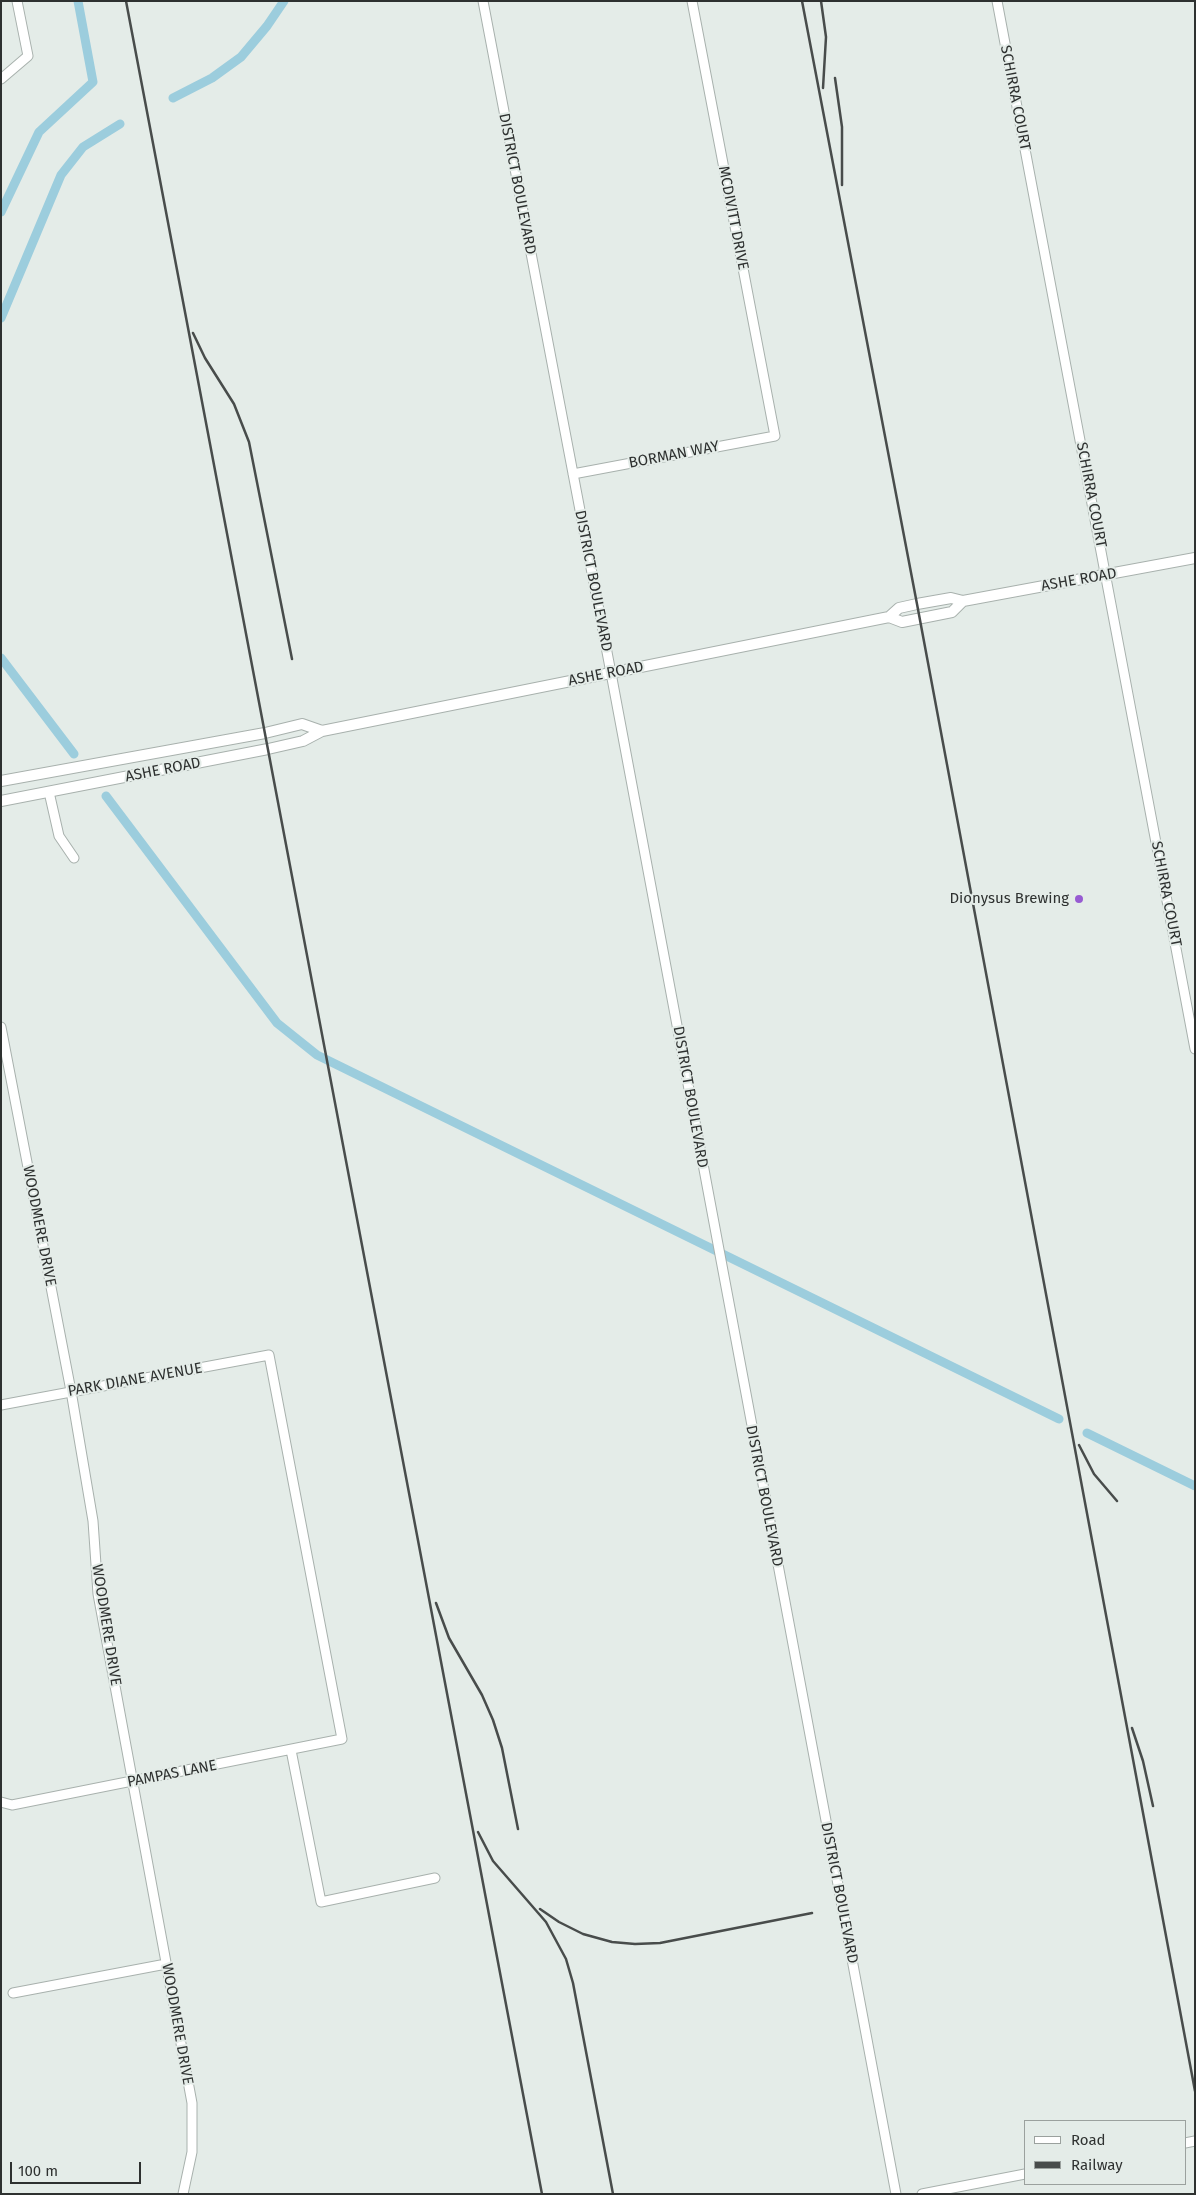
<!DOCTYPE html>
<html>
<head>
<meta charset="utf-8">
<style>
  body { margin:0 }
  #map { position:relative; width:1196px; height:2195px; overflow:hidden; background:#e4ece8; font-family:"Fira Sans",sans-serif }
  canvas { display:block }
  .frame { position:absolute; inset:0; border:2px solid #2e3130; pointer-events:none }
  .legend { position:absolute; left:1024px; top:2120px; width:162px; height:65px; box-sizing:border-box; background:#e4ece8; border:1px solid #9ba19e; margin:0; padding:6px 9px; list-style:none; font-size:15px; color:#2e3130 }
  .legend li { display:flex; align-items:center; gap:10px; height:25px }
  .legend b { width:25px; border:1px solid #9ba19e }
  .scale { position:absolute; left:10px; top:2162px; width:131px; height:22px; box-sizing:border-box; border:2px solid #2e3130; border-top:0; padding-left:6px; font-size:15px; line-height:18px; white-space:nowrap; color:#2e3130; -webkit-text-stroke:4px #e4ece8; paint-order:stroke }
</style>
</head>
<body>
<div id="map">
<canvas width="1196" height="2195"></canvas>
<div class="frame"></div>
<ul class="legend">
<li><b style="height:6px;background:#fff"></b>Road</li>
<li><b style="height:6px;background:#484c4b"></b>Railway</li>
</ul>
<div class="scale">100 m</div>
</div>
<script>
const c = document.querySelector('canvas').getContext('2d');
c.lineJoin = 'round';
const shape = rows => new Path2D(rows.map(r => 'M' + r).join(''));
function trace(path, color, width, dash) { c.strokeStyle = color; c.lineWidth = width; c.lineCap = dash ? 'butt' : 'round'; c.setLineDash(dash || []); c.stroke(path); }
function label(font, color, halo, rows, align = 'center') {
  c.font = font + ' "Fira Sans",sans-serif'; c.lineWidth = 4; c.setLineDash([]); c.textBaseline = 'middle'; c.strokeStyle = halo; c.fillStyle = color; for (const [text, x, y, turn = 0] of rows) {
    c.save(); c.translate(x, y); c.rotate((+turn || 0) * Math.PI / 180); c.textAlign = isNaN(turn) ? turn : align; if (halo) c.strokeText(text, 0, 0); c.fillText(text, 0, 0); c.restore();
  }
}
trace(shape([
  [173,98,212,78,241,57,267,26,284,1],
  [1,212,39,132,93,82,78,1],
  [1,318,61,175,83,147,120,124],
  [1,658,74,754],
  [106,796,277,1023,317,1055,1059,1419],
  [1087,1433,1195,1486]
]), '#9ccddd', 9);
const minor = shape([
  [483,1,611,673,896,2194],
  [997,1,1195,1049],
  [1,79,28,56,17,1],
  [573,474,775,436,692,1],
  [49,792,59,836,74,858],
  [1,1027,71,1391,93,1521,98,1594,192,2103,192,2152,183,2194],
  [1,1405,269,1355,342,1739,12,1805,1,1802],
  [291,1750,321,1902,435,1878],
  [13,1993,166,1964],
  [1185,2143,1195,2141],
  [922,2194,1025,2174]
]);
const tertiary = shape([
  [889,617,902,622,952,612,963,601],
  [1,781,265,733,302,724,322,731],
  [1,801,268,749,303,741,322,731,889,617,899,608,917,604,951,598,963,601,1195,558]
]);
trace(minor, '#a8b1ad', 11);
trace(tertiary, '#a8b1ad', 12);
trace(minor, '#fff', 9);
trace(tertiary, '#fff', 10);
trace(shape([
  [126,1,542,2194],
  [802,1,917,604,1195,2091],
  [821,1,826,37,823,88],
  [835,78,842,127,842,185],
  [193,333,205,358,234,404,249,442,292,659],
  [1079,1445,1094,1474,1117,1501],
  [436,1603,449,1638,482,1695,493,1720,502,1748,518,1829],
  [1132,1728,1143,1761,1153,1806],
  [478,1832,493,1861,546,1922,566,1959,573,1983,613,2194],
  [540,1909,559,1922,583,1934,612,1942,635,1944,660,1943,812,1913]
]), '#484c4b', 2.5);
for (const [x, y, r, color] of [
  [1079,899,5,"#975bd2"]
]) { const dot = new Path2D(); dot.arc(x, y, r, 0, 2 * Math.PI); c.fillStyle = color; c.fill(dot); trace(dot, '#e4ece8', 2); }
label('15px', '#2e3130', '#e4ece8', [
  ["SCHIRRA COURT",1015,98,79],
  ["DISTRICT BOULEVARD",517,184,79],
  ["MCDIVITT DRIVE",733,218,79],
  ["BORMAN WAY",674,455,-11],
  ["SCHIRRA COURT",1091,495,79],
  ["ASHE ROAD",1079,580,-10],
  ["DISTRICT BOULEVARD",593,581,79],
  ["ASHE ROAD",606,674,-11],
  ["ASHE ROAD",163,770,-11],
  ["SCHIRRA COURT",1166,894,79],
  ["DISTRICT BOULEVARD",690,1097,80],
  ["WOODMERE DRIVE",39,1226,79],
  ["PARK DIANE AVENUE",135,1380,-10],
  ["DISTRICT BOULEVARD",764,1496,79],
  ["WOODMERE DRIVE",106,1625,81],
  ["PAMPAS LANE",172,1774,-11],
  ["DISTRICT BOULEVARD",839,1893,79],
  ["WOODMERE DRIVE",177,2024,80]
]);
label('15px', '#2e3130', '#e4ece8', [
  ["Dionysus Brewing",1069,899]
], 'right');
</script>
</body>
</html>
